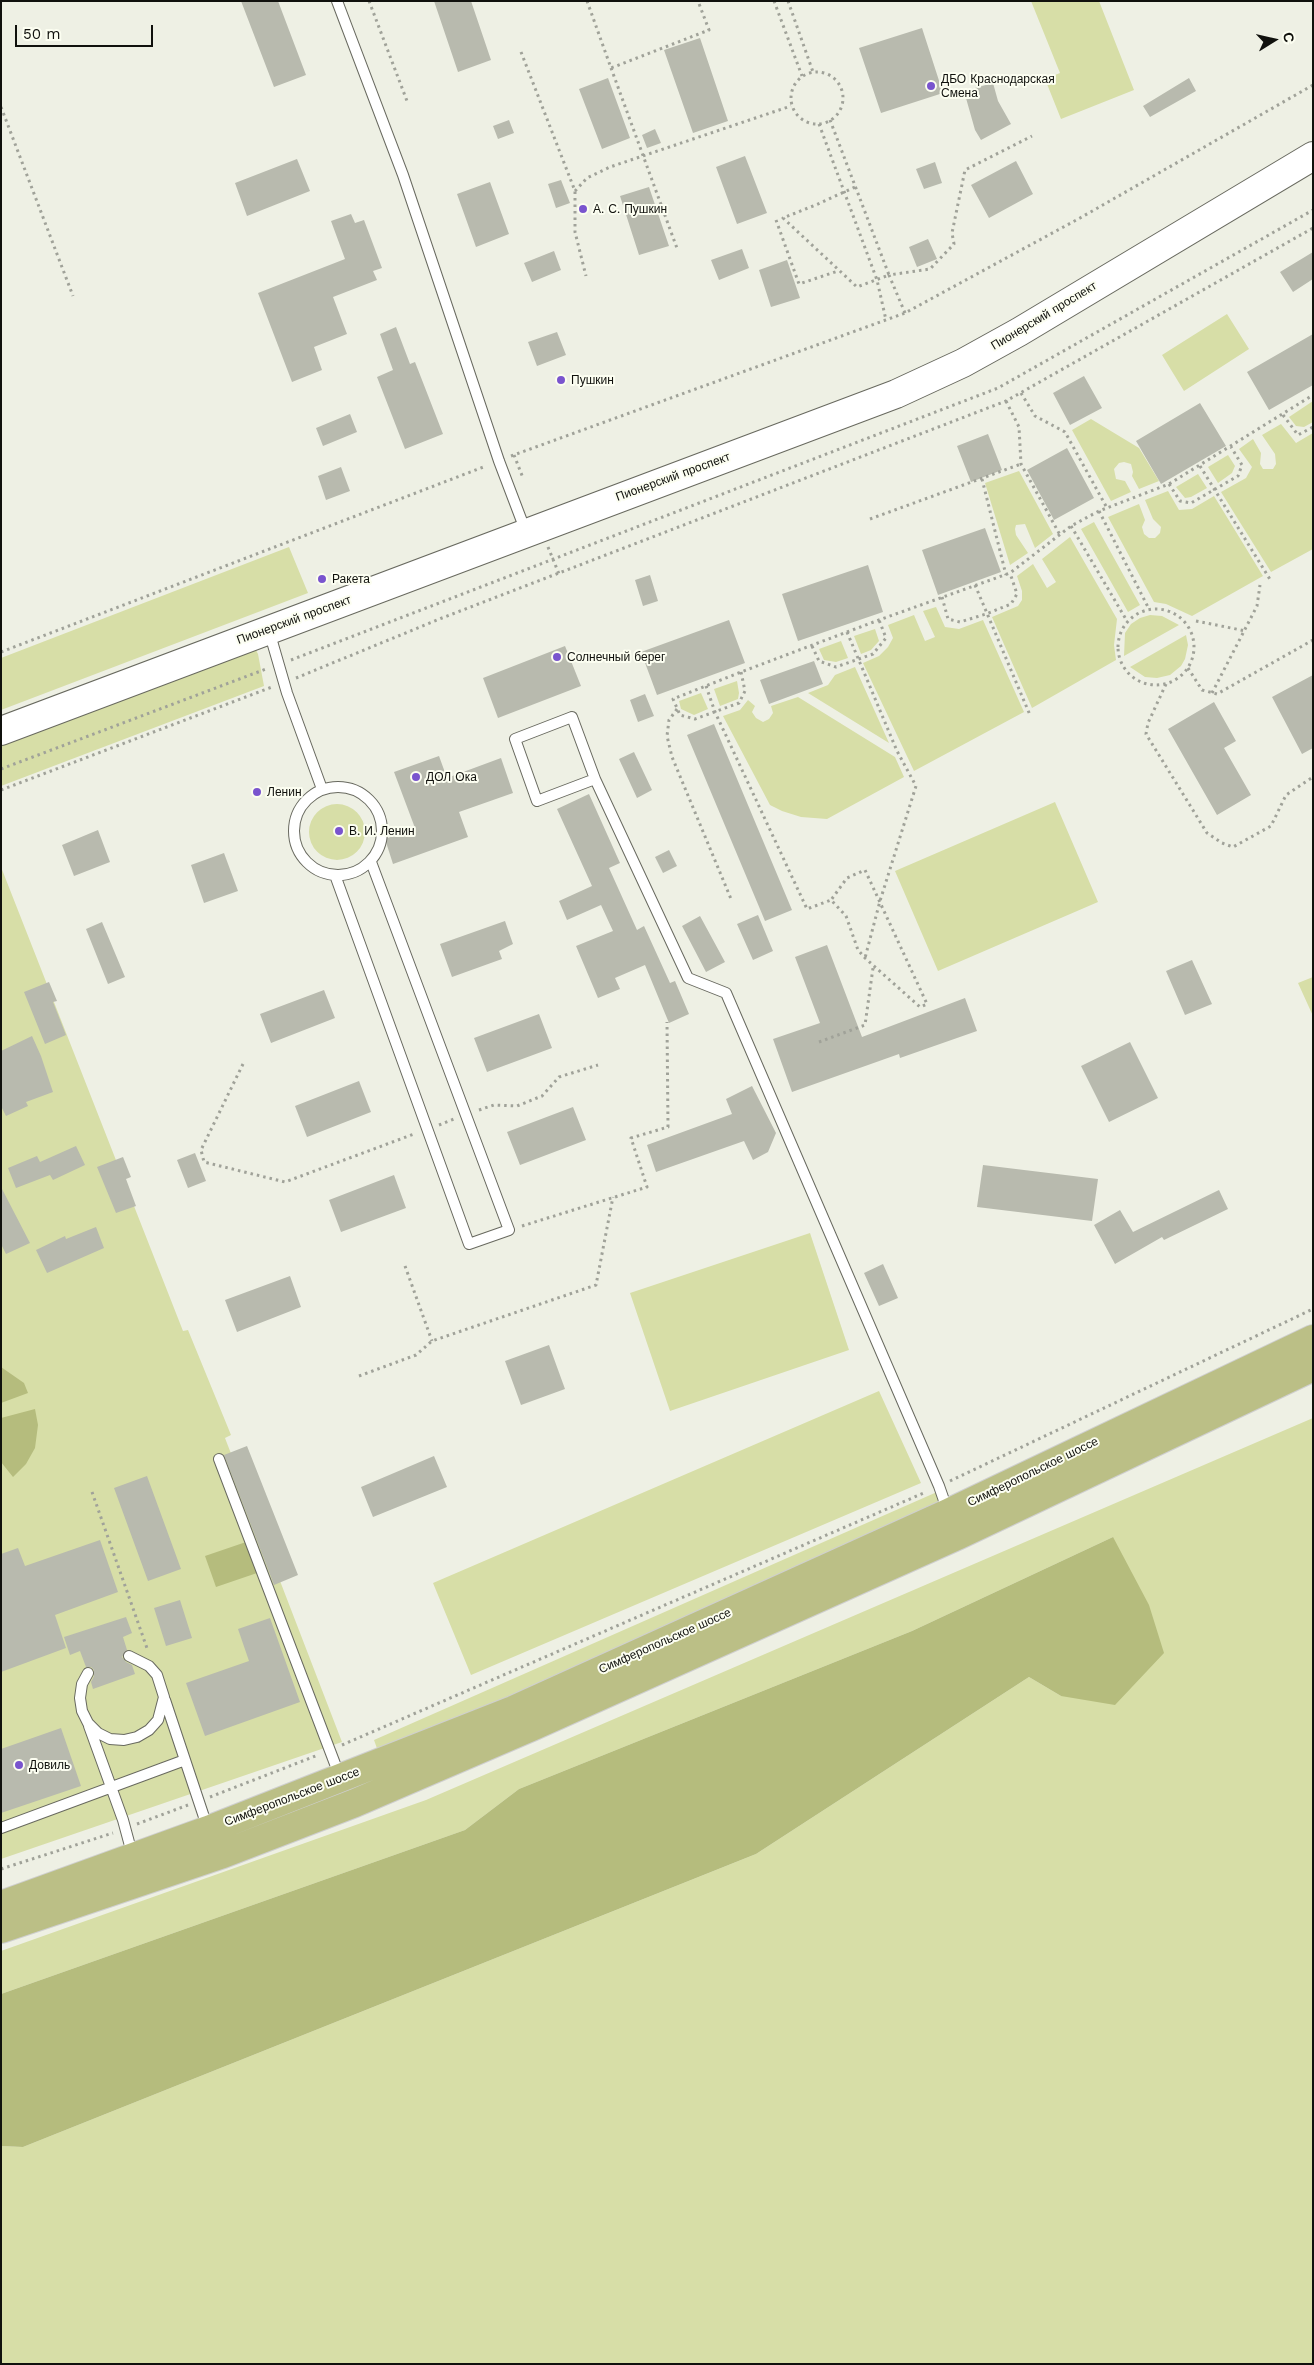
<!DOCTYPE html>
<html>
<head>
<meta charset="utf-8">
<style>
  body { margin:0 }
  #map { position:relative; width:1314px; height:2365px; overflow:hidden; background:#eef0e4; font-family:"Work Sans",sans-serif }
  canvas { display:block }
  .frame { position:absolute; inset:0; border:2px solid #10110d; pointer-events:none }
  .north { position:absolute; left:1249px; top:15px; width:50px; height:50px; -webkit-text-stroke:4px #fcfef1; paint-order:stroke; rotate:80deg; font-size:14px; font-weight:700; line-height:20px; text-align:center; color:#10110d }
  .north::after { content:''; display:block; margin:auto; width:18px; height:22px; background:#10110d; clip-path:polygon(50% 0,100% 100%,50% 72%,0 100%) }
  .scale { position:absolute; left:15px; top:25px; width:138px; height:22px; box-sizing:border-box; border:2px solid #10110d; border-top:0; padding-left:6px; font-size:15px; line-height:18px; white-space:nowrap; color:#10110d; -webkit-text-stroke:4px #fcfef1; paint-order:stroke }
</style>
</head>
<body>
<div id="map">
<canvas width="1314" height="2365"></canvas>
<div class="frame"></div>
<div class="north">С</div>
<div class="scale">50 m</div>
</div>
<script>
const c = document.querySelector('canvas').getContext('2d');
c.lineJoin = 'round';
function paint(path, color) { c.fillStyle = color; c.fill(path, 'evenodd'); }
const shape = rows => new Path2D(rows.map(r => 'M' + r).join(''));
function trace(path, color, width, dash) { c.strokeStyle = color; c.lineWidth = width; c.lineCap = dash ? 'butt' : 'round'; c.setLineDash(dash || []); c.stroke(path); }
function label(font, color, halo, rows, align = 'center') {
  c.font = font + ' "Work Sans",sans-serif'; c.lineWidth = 4; c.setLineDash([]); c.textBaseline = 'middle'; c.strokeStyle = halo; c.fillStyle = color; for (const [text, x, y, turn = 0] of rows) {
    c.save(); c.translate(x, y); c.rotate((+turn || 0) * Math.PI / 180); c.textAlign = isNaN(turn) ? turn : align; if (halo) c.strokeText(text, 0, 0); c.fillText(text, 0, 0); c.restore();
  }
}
paint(shape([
  [1031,1,1099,1,1134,90,1061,119,1045,79,1060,73],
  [1227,314,1249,349,1184,391,1162,355],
  [1313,401,1313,422,1304,427,1296,426,1289,417],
  [1091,419,1139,448,1159,481,1139,489,1132,476,1133,472,1131,464,1124,462,1119,463,1114,469,1116,479,1125,481,1131,492,1111,501,1072,430],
  [1281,424,1296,443,1313,433,1313,549,1271,572,1221,492,1246,478,1252,467,1239,449,1253,439,1261,453,1260,464,1263,469,1273,469,1276,464,1275,454,1262,435],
  [1228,455,1235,466,1232,473,1218,483,1208,467],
  [1019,471,1053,534,1035,548,1025,524,1016,525,1015,529,1016,535,1028,553,1010,565,985,483],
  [1198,474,1207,488,1191,497,1185,498,1176,487],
  [1168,491,1179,510,1192,509,1214,496,1263,576,1192,616,1166,604,1154,602,1108,517,1139,504,1145,520,1142,527,1144,534,1149,538,1155,538,1160,533,1161,527,1153,519,1145,500],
  [1094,522,1140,605,1128,612,1081,529],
  [1070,537,1117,619,1114,645,1116,660,1032,708,992,617,1018,606,1022,600,1022,591,1017,576,1033,564,1047,588,1056,582,1042,559],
  [289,547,308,593,1,710,1,658],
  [936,607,945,627,959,629,983,620,1024,712,914,771,863,663,879,656,888,647,893,638,888,625,914,615,925,641,935,637,923,611],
  [1150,615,1162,616,1179,625,1124,656,1125,633,1131,624,1140,618],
  [875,629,879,641,871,650,861,654,854,636],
  [1186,635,1188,645,1185,659,1181,666,1170,675,1157,678,1145,677,1130,667],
  [841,641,848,658,836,662,824,660,819,649],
  [253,644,258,654,264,686,1,786,1,735],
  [855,667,889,743,808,693,828,685,835,675],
  [737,681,739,693,738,699,720,706,714,689],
  [701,693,708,709,694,715,681,709,679,701],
  [798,697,895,757,904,777,827,819,801,817,782,811,770,805,723,716,740,710,748,700,755,706,752,712,756,718,763,722,769,719,773,713,771,706],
  [1055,802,1098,902,938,971,895,871],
  '309 832a28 28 0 1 1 56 0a28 28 0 1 1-56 0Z',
  [1,867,183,1331,188,1330,231,1435,225,1438,342,1742,1,1859],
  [1313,977,1313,1016,1298,983],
  [810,1233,849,1350,670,1411,630,1293],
  [879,1391,921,1483,471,1675,433,1583],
  [1313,1418,1313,2364,1,2364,1,2146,23,2147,756,1854,1029,1677,1061,1696,1113,1537,912,1631,519,1789,465,1830,1,1994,1,1951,426,1800],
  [937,1492,941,1505,379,1754,374,1740]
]), '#d7dea7');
paint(shape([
  [1,1367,24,1383,28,1393,1,1403],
  [35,1409,38,1425,35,1448,26,1464,13,1477,1,1462,1,1418],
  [1113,1537,1149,1605,1164,1653,1115,1705,1061,1696,1029,1677,756,1854,23,2147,1,2146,1,1994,465,1830,519,1789,912,1631],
  [246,1542,257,1573,216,1587,205,1556]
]), '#b5bc7d');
paint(shape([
  [241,1,278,1,306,75,274,87],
  [434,1,471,1,491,60,458,72],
  [922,28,943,93,881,113,859,48],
  [700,38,728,121,693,133,664,50],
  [608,78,630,138,602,149,579,89],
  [1189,78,1196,91,1150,117,1143,106],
  [993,83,998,101,1011,124,981,140,975,130,964,91],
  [509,120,514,133,498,139,493,126],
  [655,129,661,143,647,148,642,135],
  [745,156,767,213,737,224,716,167],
  [297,159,310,191,247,216,235,183],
  [1016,161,1033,194,989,218,971,185],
  [935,162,942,183,924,189,916,169],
  [561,180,570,203,556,208,548,184],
  [490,182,509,234,476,247,457,194],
  [649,187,669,246,639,255,620,196],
  [351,214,355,223,364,220,382,268,373,271,377,280,333,297,347,334,314,347,322,370,292,382,258,293,345,259,331,221],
  [928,239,937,259,917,267,909,247],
  [742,249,749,268,719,280,711,260],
  [554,251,561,270,532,282,524,263],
  [1313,252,1313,279,1293,292,1280,272],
  [787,260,800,298,771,307,759,270],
  [396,327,410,364,415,362,443,434,405,449,377,377,393,370,380,334],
  [557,332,566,355,537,366,528,342],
  [1313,334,1313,385,1269,410,1247,372],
  [1084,376,1102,408,1070,425,1053,393],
  [1200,403,1226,446,1161,484,1136,441],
  [350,414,357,432,323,446,316,428],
  [988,434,1002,470,971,482,957,446],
  [1067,448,1094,498,1054,520,1027,470],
  [341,467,350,491,326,500,318,476],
  [985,528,1001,572,938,595,922,550],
  [868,565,883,612,798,641,782,594],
  [650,575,658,601,643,606,635,580],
  [729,620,745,663,657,695,641,652],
  [565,646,581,686,498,718,483,678],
  [814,661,823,684,769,704,760,680],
  [1313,675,1313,748,1302,754,1272,697],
  [645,694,654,716,638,722,630,700],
  [1214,702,1236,741,1224,748,1251,795,1217,815,1168,729],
  [714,724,792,910,765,921,687,735],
  [634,752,652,790,637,798,619,759],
  [439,756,447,778,501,758,513,793,459,812,468,837,393,864,385,839,415,828,394,772],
  [589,794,620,863,609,868,637,930,644,926,670,983,675,981,689,1014,669,1023,645,965,615,978,620,989,598,998,576,946,613,931,601,905,567,920,559,901,592,886,557,809],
  [98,830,110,862,74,876,62,845],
  [669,850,677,866,663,873,655,857],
  [224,853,238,891,204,903,191,865],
  [758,915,773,951,753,960,737,924],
  [700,916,725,962,706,972,682,926],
  [505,921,513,944,499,951,502,959,452,977,440,944],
  [102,922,125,977,108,984,86,929],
  [827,945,862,1037,965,998,977,1031,900,1058,899,1054,792,1092,773,1039,820,1023,795,957],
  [1192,960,1212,1004,1185,1015,1166,971],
  [49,982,57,1001,53,1002,66,1035,45,1044,24,992],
  [324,990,335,1018,271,1043,260,1014],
  [539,1014,552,1048,487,1072,474,1038],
  [32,1036,41,1056,53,1092,26,1102,28,1106,6,1116,1,1106,1,1051],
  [1130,1042,1158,1098,1109,1122,1081,1066],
  [359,1081,371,1112,307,1137,295,1106],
  [752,1086,776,1133,768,1152,753,1160,744,1141,656,1172,647,1145,732,1114,726,1099],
  [573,1107,586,1140,520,1165,507,1132],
  [76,1146,85,1165,53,1180,50,1175,16,1188,8,1168,37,1156,40,1162],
  [195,1153,206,1181,188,1188,177,1160],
  [123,1157,131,1177,126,1179,136,1206,116,1213,97,1167],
  [983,1165,1098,1179,1092,1221,977,1207],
  [394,1175,406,1208,341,1232,329,1200],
  [1,1187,30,1243,6,1254,1,1244],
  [1219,1190,1228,1209,1164,1240,1162,1237,1115,1264,1094,1225,1120,1210,1133,1232],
  [96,1227,104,1248,47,1273,36,1250,65,1236,66,1239],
  [883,1264,898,1298,879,1306,864,1273],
  [290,1276,301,1307,237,1332,225,1300],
  [549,1345,565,1389,521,1405,505,1361],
  [247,1446,298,1575,274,1585,224,1455],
  [434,1456,447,1487,373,1517,361,1487],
  [147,1476,181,1569,148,1581,114,1488],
  [100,1540,118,1592,55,1615,66,1648,1,1672,1,1554,18,1548,25,1566],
  [180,1600,192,1638,166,1646,154,1608],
  [126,1617,132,1633,123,1637,127,1650,122,1657,126,1662,132,1665,135,1674,93,1689,91,1682,94,1676,94,1670,91,1667,86,1667,80,1651,70,1655,64,1637],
  [270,1618,300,1702,205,1736,186,1683,249,1661,238,1629],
  [61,1728,81,1786,1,1813,1,1749]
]), '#b8baae');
const lane = shape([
  [337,1,403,175,499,461,526,532],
  [269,631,287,693,322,789],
  [595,779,572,717,515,739,537,801,595,779,688,978,726,993,939,1486,948,1512],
  '294 831a44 44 0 1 1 88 0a44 44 0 1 1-88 0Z',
  [335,875,469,1244,509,1230,371,862],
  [219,1459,340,1777],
  [88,1673,82,1684,80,1698,82,1711,88,1723,98,1733,110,1739,124,1740,137,1737,149,1730,158,1720,164,1697,157,1675,149,1666,129,1656],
  [165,1700,208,1829],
  [89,1726,123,1820,133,1857],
  [1,1828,185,1760]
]);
const secondary = shape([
  [1,731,896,394,963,363,1019,332,1313,156]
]);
const primary = shape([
  [1,1905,208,1830,513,1710,948,1513,1313,1339],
  [1,1929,223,1854,355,1803,534,1726,959,1535,1313,1367]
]);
trace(lane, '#68695f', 12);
trace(secondary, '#68695f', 30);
trace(primary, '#cfcfcf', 30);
trace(shape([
  [369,1,407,101],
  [587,1,611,68,709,30,698,1],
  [774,1,802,76],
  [788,1,813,72],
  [521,52,575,191,575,232,586,276],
  [611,68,678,251],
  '791 98a26 26 0 1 1 52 0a26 26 0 1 1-52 0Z',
  [1,107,73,296],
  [830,120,889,275,857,287,783,218,818,204,855,187],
  [819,124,877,280,886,320],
  [575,191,587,178,610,167,791,106],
  [776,220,799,284,838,271],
  [905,313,889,275,930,269,954,244,952,233,965,170,1032,136],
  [1021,393,1035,416,1065,432,1107,508],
  [1006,401,1019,427,1021,464,1060,535],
  [1283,415,1298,435,1313,427],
  [514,455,523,478],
  [511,456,905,313,1080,218,1313,85],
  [1200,466,1271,581],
  [982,479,1006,575],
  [1169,484,1180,501,1191,503,1238,476,1242,465,1231,447],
  [1099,511,1149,609],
  [870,519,1021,464],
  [1071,526,1127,621],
  [548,547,559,574],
  [975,585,1030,715],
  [942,597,948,619,960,622,986,614,1011,604,1017,594,1010,573],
  '1118 647a38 38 0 1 1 76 0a38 38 0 1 1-76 0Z',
  [1196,621,1246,631],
  [847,632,897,751,916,786,880,901,865,958],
  [812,646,819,661,836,667,873,654,886,638,879,620],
  [1,652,486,466],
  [291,660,998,388,1313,210],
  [1188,668,1202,690,1217,694,1313,640],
  [741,672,745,691,739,703,695,719,680,715,673,699,741,672,847,632,879,620,1010,573,1071,526,1099,511,1169,484,1313,395],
  [296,678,442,618,1006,401,1313,228],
  [1166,684,1148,723,1146,734,1207,833,1222,843,1233,847,1271,826,1286,795,1313,777],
  [706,686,715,712,807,909,831,900,846,916,858,950,865,958,920,1007,927,1004,865,870,847,878,831,900],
  [1212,693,1257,606,1260,585],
  [677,709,669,720,667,736,672,757,731,899],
  [1,769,266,669],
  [1,790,272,687],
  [819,1042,865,1025,873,968],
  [243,1064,201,1150,204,1162,285,1182,414,1134],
  [479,1110,494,1105,517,1106,542,1096,559,1077,598,1065],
  [439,1125,454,1119],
  [522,1226,647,1187,631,1138,668,1127,667,1022],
  [405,1266,432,1341],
  [359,1376,416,1355,432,1341,596,1285,613,1197],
  [950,1481,1313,1309],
  [92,1492,148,1651],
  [342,1745,926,1492],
  [210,1797,318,1755],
  [137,1824,188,1805],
  [1,1869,113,1833]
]), '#a0a299', 3, [2.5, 4]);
trace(lane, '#fff', 10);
trace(secondary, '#fff', 28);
trace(primary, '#bbbf86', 28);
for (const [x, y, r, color] of [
  [931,86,5,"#7954ce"],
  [583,209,5,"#7954ce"],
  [561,380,5,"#7954ce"],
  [322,579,5,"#7954ce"],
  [557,657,5,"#7954ce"],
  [416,777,5,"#7954ce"],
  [257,792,5,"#7954ce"],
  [339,831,5,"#7954ce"],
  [19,1765,5,"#7954ce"]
]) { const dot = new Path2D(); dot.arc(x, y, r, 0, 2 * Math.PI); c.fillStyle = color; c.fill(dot); trace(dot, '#fcfef1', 2); }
label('12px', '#10110d', '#fcfef1', [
  ["ДБО Краснодарская",941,79],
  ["Смена",941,93],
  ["А. С. Пушкин",593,209],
  ["Пушкин",571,380],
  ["Ракета",332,579],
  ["Солнечный берег",567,657],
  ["ДОЛ Ока",426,777],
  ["Ленин",267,792],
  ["В. И. Ленин",349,831],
  ["Довиль",29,1765]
], 'left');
label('12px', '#10110d', '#fcfef1', [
  ["Пионерский проспект",1044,316,-31],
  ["Пионерский проспект",673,477,-20],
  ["Пионерский проспект",294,620,-20],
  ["Симферопольское шоссе",1033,1472,-26],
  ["Симферопольское шоссе",665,1641,-24],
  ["Симферопольское шоссе",292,1797,-21]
]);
</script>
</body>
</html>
